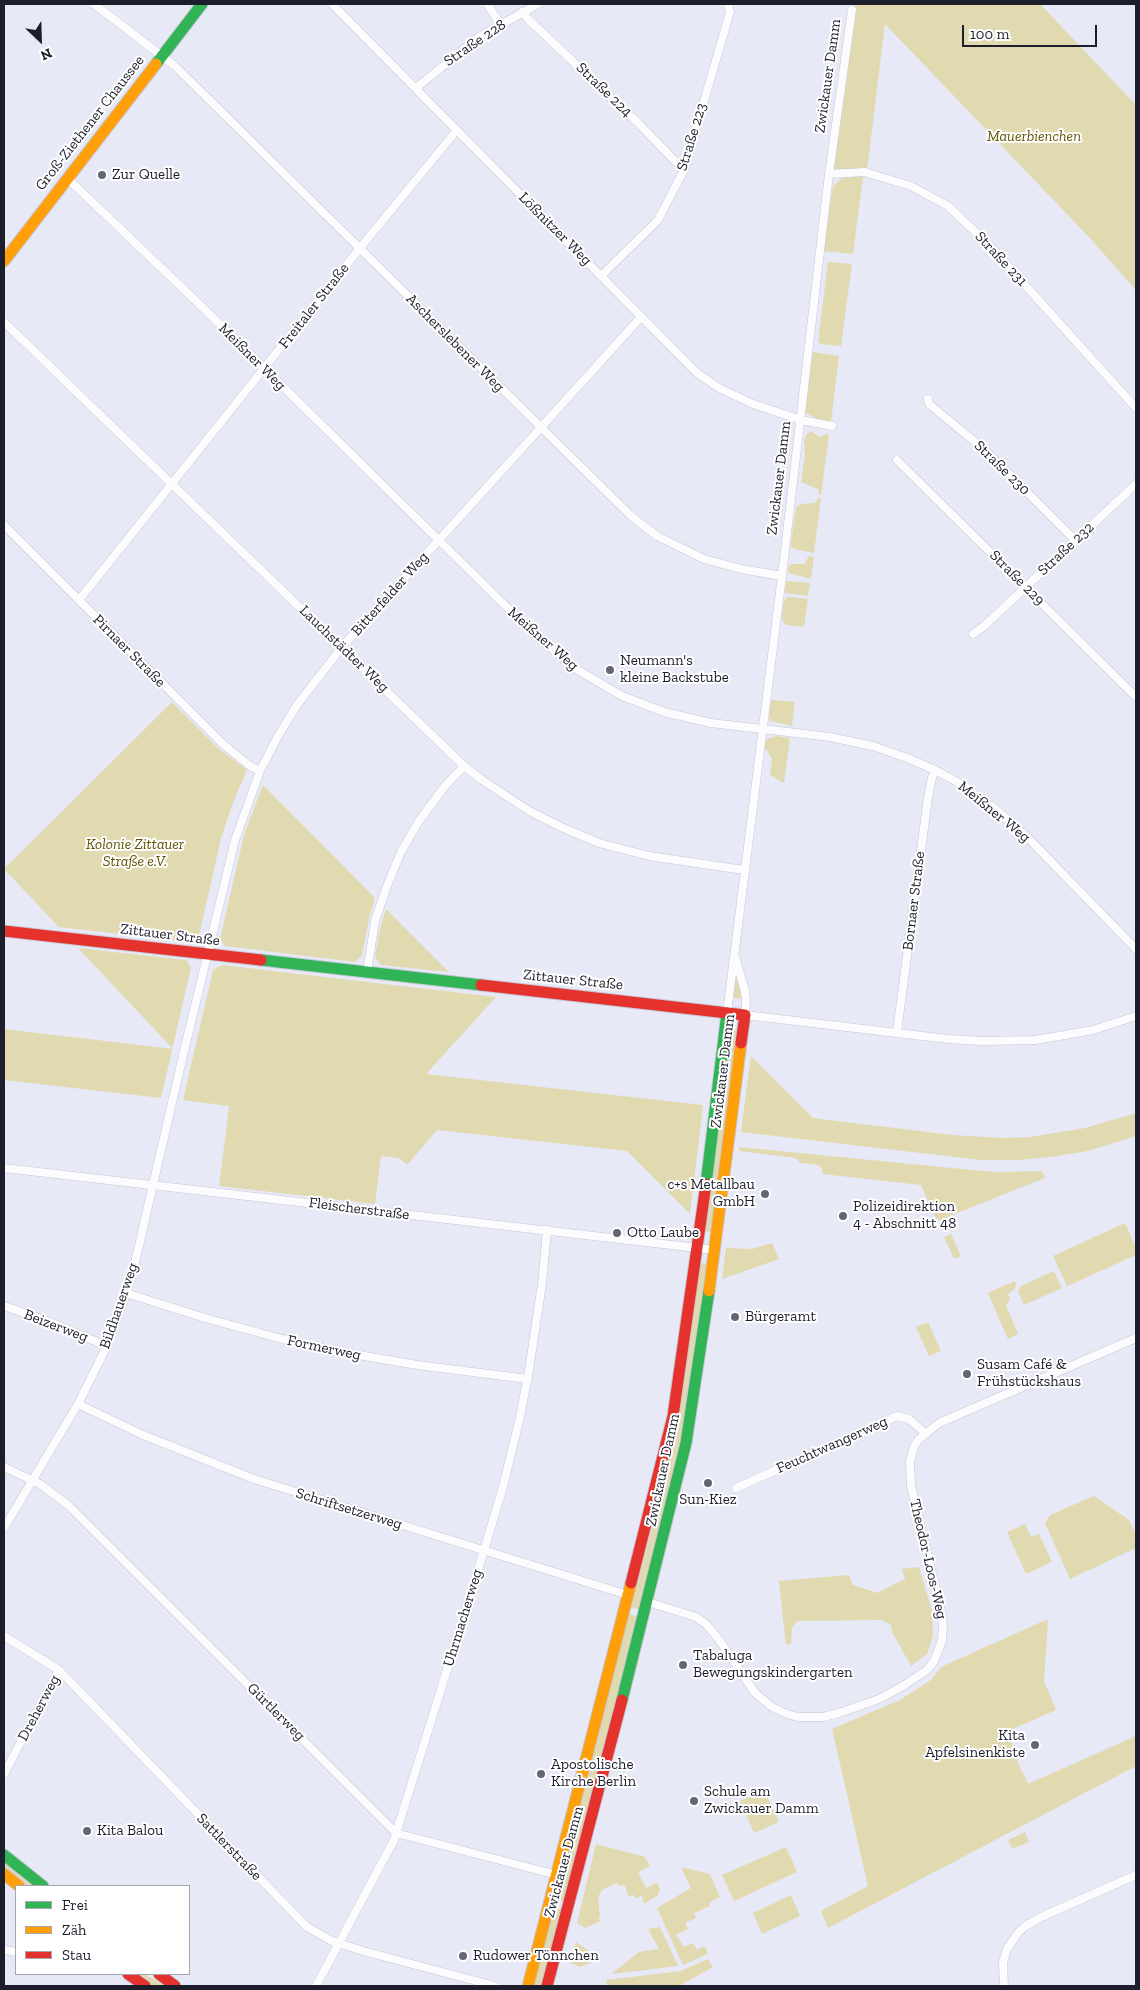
<!DOCTYPE html>
<html>
<head>
<meta charset="utf-8">
<style>
  body { margin:0 }
  #map { position:relative; width:1140px; height:1990px; overflow:hidden; background:#e8e9f6; font-family:"Zilla Slab",serif }
  canvas { display:block }
  .frame { position:absolute; inset:0; border:5px solid #1d1e2c; pointer-events:none }
  .legend { position:absolute; left:15px; top:1885px; width:175px; height:90px; box-sizing:border-box; background:#fff; border:1px solid #a5a5ab; margin:0; padding:6px 9px; list-style:none; font-size:15px; color:#1d1e2c }
  .legend li { display:flex; align-items:center; gap:10px; height:25px }
  .legend b { width:25px; border:1px solid #a5a5ab }
  .north { position:absolute; left:15px; top:15px; width:50px; height:50px; -webkit-text-stroke:4px #fff; paint-order:stroke; rotate:156deg; font-size:14px; font-weight:700; line-height:20px; text-align:center; color:#1d1e2c }
  .north::after { content:''; display:block; margin:auto; width:18px; height:22px; background:#1d1e2c; clip-path:polygon(50% 0,100% 100%,50% 72%,0 100%) }
  .scale { position:absolute; left:962px; top:25px; width:135px; height:22px; box-sizing:border-box; border:2px solid #1d1e2c; border-top:0; padding-left:6px; font-size:15px; line-height:18px; white-space:nowrap; color:#1d1e2c; -webkit-text-stroke:4px #fff; paint-order:stroke }
</style>
</head>
<body>
<div id="map">
<canvas width="1140" height="1990"></canvas>
<div class="frame"></div>
<ul class="legend">
<li><b style="height:6px;background:#30b455"></b>Frei</li>
<li><b style="height:6px;background:#ff9f0a"></b>Zäh</li>
<li><b style="height:6px;background:#e5322d"></b>Stau</li>
</ul>
<div class="north">N</div>
<div class="scale">100 m</div>
</div>
<script>
const c = document.querySelector('canvas').getContext('2d');
c.lineJoin = 'round';
function paint(path, color) { c.fillStyle = color; c.fill(path, 'evenodd'); }
const shape = rows => new Path2D(rows.map(r => 'M' + r).join(''));
function trace(path, color, width, dash) { c.strokeStyle = color; c.lineWidth = width; c.lineCap = dash ? 'butt' : 'round'; c.setLineDash(dash || []); c.stroke(path); }
function label(font, color, halo, rows, align = 'center') {
  c.font = font + ' "Zilla Slab",serif'; c.lineWidth = 4; c.setLineDash([]); c.textBaseline = 'middle'; c.strokeStyle = halo; c.fillStyle = color; for (const [text, x, y, turn = 0] of rows) {
    c.save(); c.translate(x, y); c.rotate((+turn || 0) * Math.PI / 180); c.textAlign = isNaN(turn) ? turn : align; if (halo) c.strokeText(text, 0, 0); c.fillText(text, 0, 0); c.restore();
  }
}
paint(shape([
  [855,4,1040,4,1136,105,1136,290,1087,235,885,24,867,170,833,171],
  [853,177,863,177,853,254,823,251,833,186,842,178],
  [828,262,852,264,841,346,821,344,818,342],
  [812,352,839,356,831,422,819,420,805,412],
  [811,431,819,437,825,434,829,435,821,495,819,494,818,489,801,482,805,453,804,441,806,435],
  [818,498,821,498,814,553,794,549,791,546,791,542,796,508,800,504,815,503],
  [809,556,814,557,811,579,789,573,788,568,791,564,804,564],
  [786,581,810,583,808,596,785,593],
  [789,597,808,599,804,627,786,625,782,620,783,603,786,598],
  [773,700,795,702,792,726,770,721,768,712,770,702],
  [172,702,219,749,247,770,234,800,221,838,199,936,190,942,59,927,4,869],
  [776,736,790,738,784,783,770,775,772,759,764,746,767,739],
  [263,785,375,898,369,919,362,955,355,962,225,946,220,939,244,835],
  [386,909,449,972,381,965,375,957,380,929],
  [78,948,186,960,191,968,161,1098,4,1080,4,1029,173,1049],
  [222,965,496,997,426,1074,703,1105,690,1214,627,1151,437,1130,407,1165,399,1158,381,1156,375,1204,219,1186,229,1106,183,1100,213,970],
  [736,973,743,994,743,999,734,998,734,974],
  [729,1029,739,1030,713,1232,703,1231],
  [751,1056,813,1118,952,1135,1002,1138,1030,1137,1085,1128,1136,1113,1136,1136,1088,1151,1051,1157,1018,1160,981,1160,741,1132],
  [739,1147,972,1170,998,1172,1042,1171,1045,1178,937,1221,921,1185,822,1174,822,1169,819,1165,800,1163,796,1158,739,1151],
  [1125,1223,1136,1248,1136,1255,1067,1286,1053,1256],
  [951,1234,961,1256,954,1259,944,1237],
  [772,1243,779,1259,722,1279,726,1248,752,1249],
  [699,1263,708,1264,698,1350,678,1455,671,1476,674,1477,640,1610,631,1607,657,1508,677,1417],
  [1054,1271,1062,1288,1024,1305,1018,1291,1021,1286],
  [1015,1281,1016,1285,1014,1290,1008,1294,1010,1299,1006,1305,1018,1334,1008,1339,988,1293],
  [928,1322,941,1351,929,1356,916,1327],
  [1094,1496,1129,1520,1136,1535,1136,1548,1070,1579,1045,1523,1050,1515],
  [1025,1524,1031,1537,1039,1534,1052,1562,1026,1574,1007,1532],
  [919,1567,932,1611,933,1636,927,1654,911,1666,892,1632,891,1625,881,1620,797,1621,792,1628,791,1644,786,1645,779,1581,849,1575,853,1585,877,1593,905,1579,902,1569],
  [629,1614,639,1617,565,1902,556,1900],
  [1048,1619,1044,1681,1056,1710,1008,1731,1018,1763,1028,1784,1136,1736,1136,1766,828,1928,821,1911,868,1886,832,1729,900,1700,931,1680,941,1667],
  [764,1790,779,1822,754,1833,740,1801],
  [1025,1832,1029,1842,1012,1849,1008,1840],
  [596,1844,645,1857,650,1866,638,1872,646,1888,657,1882,660,1890,658,1895,644,1904,642,1896,635,1898,634,1895,628,1896,625,1885,620,1886,617,1883,602,1890,598,1897,600,1916,598,1918,601,1921,585,1928,577,1923],
  [786,1847,797,1872,734,1901,722,1875],
  [4,1861,35,1886,27,1886,4,1868],
  [681,1867,710,1874,720,1897,709,1903,710,1906,694,1913,696,1918,685,1923,688,1929,676,1935,684,1947,693,1943,697,1950,705,1946,708,1954,683,1965,657,1908,691,1888],
  [791,1895,800,1916,762,1934,753,1913],
  [553,1907,563,1910,543,1986,533,1986],
  [660,1927,678,1966,611,1974,639,1952,659,1949,648,1929],
  [576,1942,588,1950,597,1960,580,1967,569,1962],
  [708,1959,713,1967,679,1986,607,1986,606,1980,681,1971],
  [135,1974,145,1974,164,1986,151,1986]
]), '#e1d9b0');
const street = shape([
  [94,4,175,66,631,516,657,536,704,559,741,569,782,576],
  [332,4,697,373,719,388,753,404,801,420,832,426],
  [487,4,501,25],
  [522,12,528,19,637,122,684,170],
  [416,88,479,37,538,4],
  [829,174,865,172,874,175,911,186,948,206,988,244,1136,408],
  [67,178,194,299,533,633,576,669,622,696,664,712,711,723,830,737,873,746,907,758,935,770,963,785,999,812,1029,839,1136,949],
  [601,276,658,220,684,170,730,12,728,4],
  [4,322,464,766,482,780,531,812,561,827,599,843,649,856,744,870],
  [928,399,929,404,986,451,1075,540],
  [897,460,1136,697],
  [4,525,224,745,250,766,260,771],
  [79,600,360,248,457,130],
  [973,634,984,626,1136,484],
  [735,957,745,991,746,1001,745,1015,948,1039,981,1041,1035,1040,1065,1035,1093,1030,1136,1016],
  [367,972,375,921,387,886,401,852,419,821,445,786,464,766],
  [727,1013,782,576,829,174,852,10],
  [897,1032,928,797,932,778,935,770],
  [4,1168,715,1250],
  [126,1293,205,1318,282,1339,335,1351,417,1365,528,1379],
  [4,1306,50,1322,107,1346],
  [78,1404,143,1435,254,1479,628,1595],
  [4,1467,40,1484,68,1505,396,1833,557,1875],
  [736,1488,897,1416,909,1419,925,1433],
  [4,1528,78,1404,107,1346,126,1293,134,1267,181,1064,235,840,260,771,277,738,297,705,342,647,641,317],
  [648,1602,696,1617,707,1625,720,1641,755,1693,772,1707,787,1714,798,1717,823,1717,839,1713,879,1699,903,1686,927,1670,934,1661,942,1641,943,1626,942,1615,911,1486,910,1461,914,1447,918,1440,939,1423,1136,1338],
  [4,1636,59,1670,307,1927,332,1941,363,1951,495,1986],
  [4,1774,59,1670],
  [4,1950,16,1952],
  [316,1986,394,1840,472,1590,503,1487,520,1417,529,1370,542,1284,547,1230],
  [1004,1986,1003,1963,1007,1949,1017,1934,1024,1927,1039,1918,1136,1875]
]);
const fast = shape([
  [156,64,202,4],
  [261,960,481,985],
  [706,1184,727,1013],
  [622,1700,686,1443,709,1291],
  [4,1855,43,1886]
]);
const slow = shape([
  [4,261,156,64],
  [709,1291,741,1043],
  [4,1874,19,1886],
  [528,1986,631,1583]
]);
const jam = shape([
  [4,931,261,960],
  [481,985,745,1015,741,1043],
  [631,1583,673,1416,706,1184],
  [128,1974,145,1986],
  [159,1974,175,1986],
  [547,1986,622,1700]
]);
trace(street, '#c6c7d4', 9);
trace(fast, '#c6c7d4', 13);
trace(slow, '#c6c7d4', 13);
trace(jam, '#c6c7d4', 13);
trace(street, '#fcfcfe', 8);
trace(fast, '#30b455', 11);
trace(slow, '#ff9f0a', 11);
trace(jam, '#e5322d', 11);
for (const [x, y, r, color] of [
  [102,175,5,"#646573"],
  [610,670,5,"#646573"],
  [765,1194,5,"#646573"],
  [843,1216,5,"#646573"],
  [617,1233,5,"#646573"],
  [735,1317,5,"#646573"],
  [967,1374,5,"#646573"],
  [708,1483,5,"#646573"],
  [683,1665,5,"#646573"],
  [1035,1745,5,"#646573"],
  [541,1774,5,"#646573"],
  [694,1801,5,"#646573"],
  [87,1831,5,"#646573"],
  [463,1956,5,"#646573"]
]) { const dot = new Path2D(); dot.arc(x, y, r, 0, 2 * Math.PI); c.fillStyle = color; c.fill(dot); trace(dot, '#fff', 2); }
label('15px', '#1d1e2c', '#fff', [
  ["Straße 228",475,43,-34],
  ["Zwickauer Damm",828,76,-82],
  ["Straße 224",604,90,44],
  ["Groß-Ziethener Chaussee",90,123,-52],
  ["Straße 223",692,137,-73],
  ["Lößnitzer Weg",555,229,45],
  ["Straße 231",1001,259,47],
  ["Freitaler Straße",314,306,-52],
  ["Ascherslebener Weg",455,343,45],
  ["Meißner Weg",252,357,45],
  ["Straße 230",1002,468,44],
  ["Zwickauer Damm",779,478,-83],
  ["Straße 232",1066,549,-43],
  ["Straße 229",1017,578,45],
  ["Bitterfelder Weg",390,594,-48],
  ["Meißner Weg",543,639,41],
  ["Lauchstädter Weg",344,649,44],
  ["Pirnaer Straße",129,651,45],
  ["Meißner Weg",994,812,39],
  ["Bornaer Straße",914,901,-83],
  ["Zittauer Straße",170,935,7],
  ["Zittauer Straße",573,980,6],
  ["Zwickauer Damm",723,1071,-83],
  ["Fleischerstraße",359,1209,7],
  ["Bildhauerweg",119,1306,-71],
  ["Beizerweg",56,1326,21],
  ["Formerweg",324,1348,12],
  ["Feuchtwangerweg",832,1445,-24],
  ["Zwickauer Damm",663,1470,-78],
  ["Schriftsetzerweg",349,1509,17],
  ["Theodor-Loos-Weg",928,1559,77],
  ["Uhrmacherweg",463,1618,-73],
  ["Dreherweg",39,1708,-62],
  ["Gürtlerweg",276,1712,45],
  ["Sattlerstraße",229,1847,46],
  ["Zwickauer Damm",564,1862,-75]
]);
label('italic 15px', '#615400', '#fff', [
  ["Mauerbienchen",1034,137],
  ["Kolonie Zittauer",135,845],
  ["Straße e.V.",135,862]
]);
label('15px', '#1d1e2c', '#fff', [
  ["Zur Quelle",112,175],
  ["Neumann's",620,661],
  ["kleine Backstube",620,678],
  ["c+s Metallbau",755,1185,"right"],
  ["GmbH",755,1202,"right"],
  ["Polizeidirektion",853,1207],
  ["4 - Abschnitt 48",853,1224],
  ["Otto Laube",627,1233],
  ["Bürgeramt",745,1317],
  ["Susam Café &",977,1365],
  ["Frühstückshaus",977,1382],
  ["Sun-Kiez",708,1500,"center"],
  ["Tabaluga",693,1656],
  ["Bewegungskindergarten",693,1673],
  ["Kita",1025,1736,"right"],
  ["Apfelsinenkiste",1025,1753,"right"],
  ["Apostolische",551,1765],
  ["Kirche Berlin",551,1782],
  ["Schule am",704,1792],
  ["Zwickauer Damm",704,1809],
  ["Kita Balou",97,1831],
  ["Rudower Tönnchen",473,1956]
], 'left');
</script>
</body>
</html>
